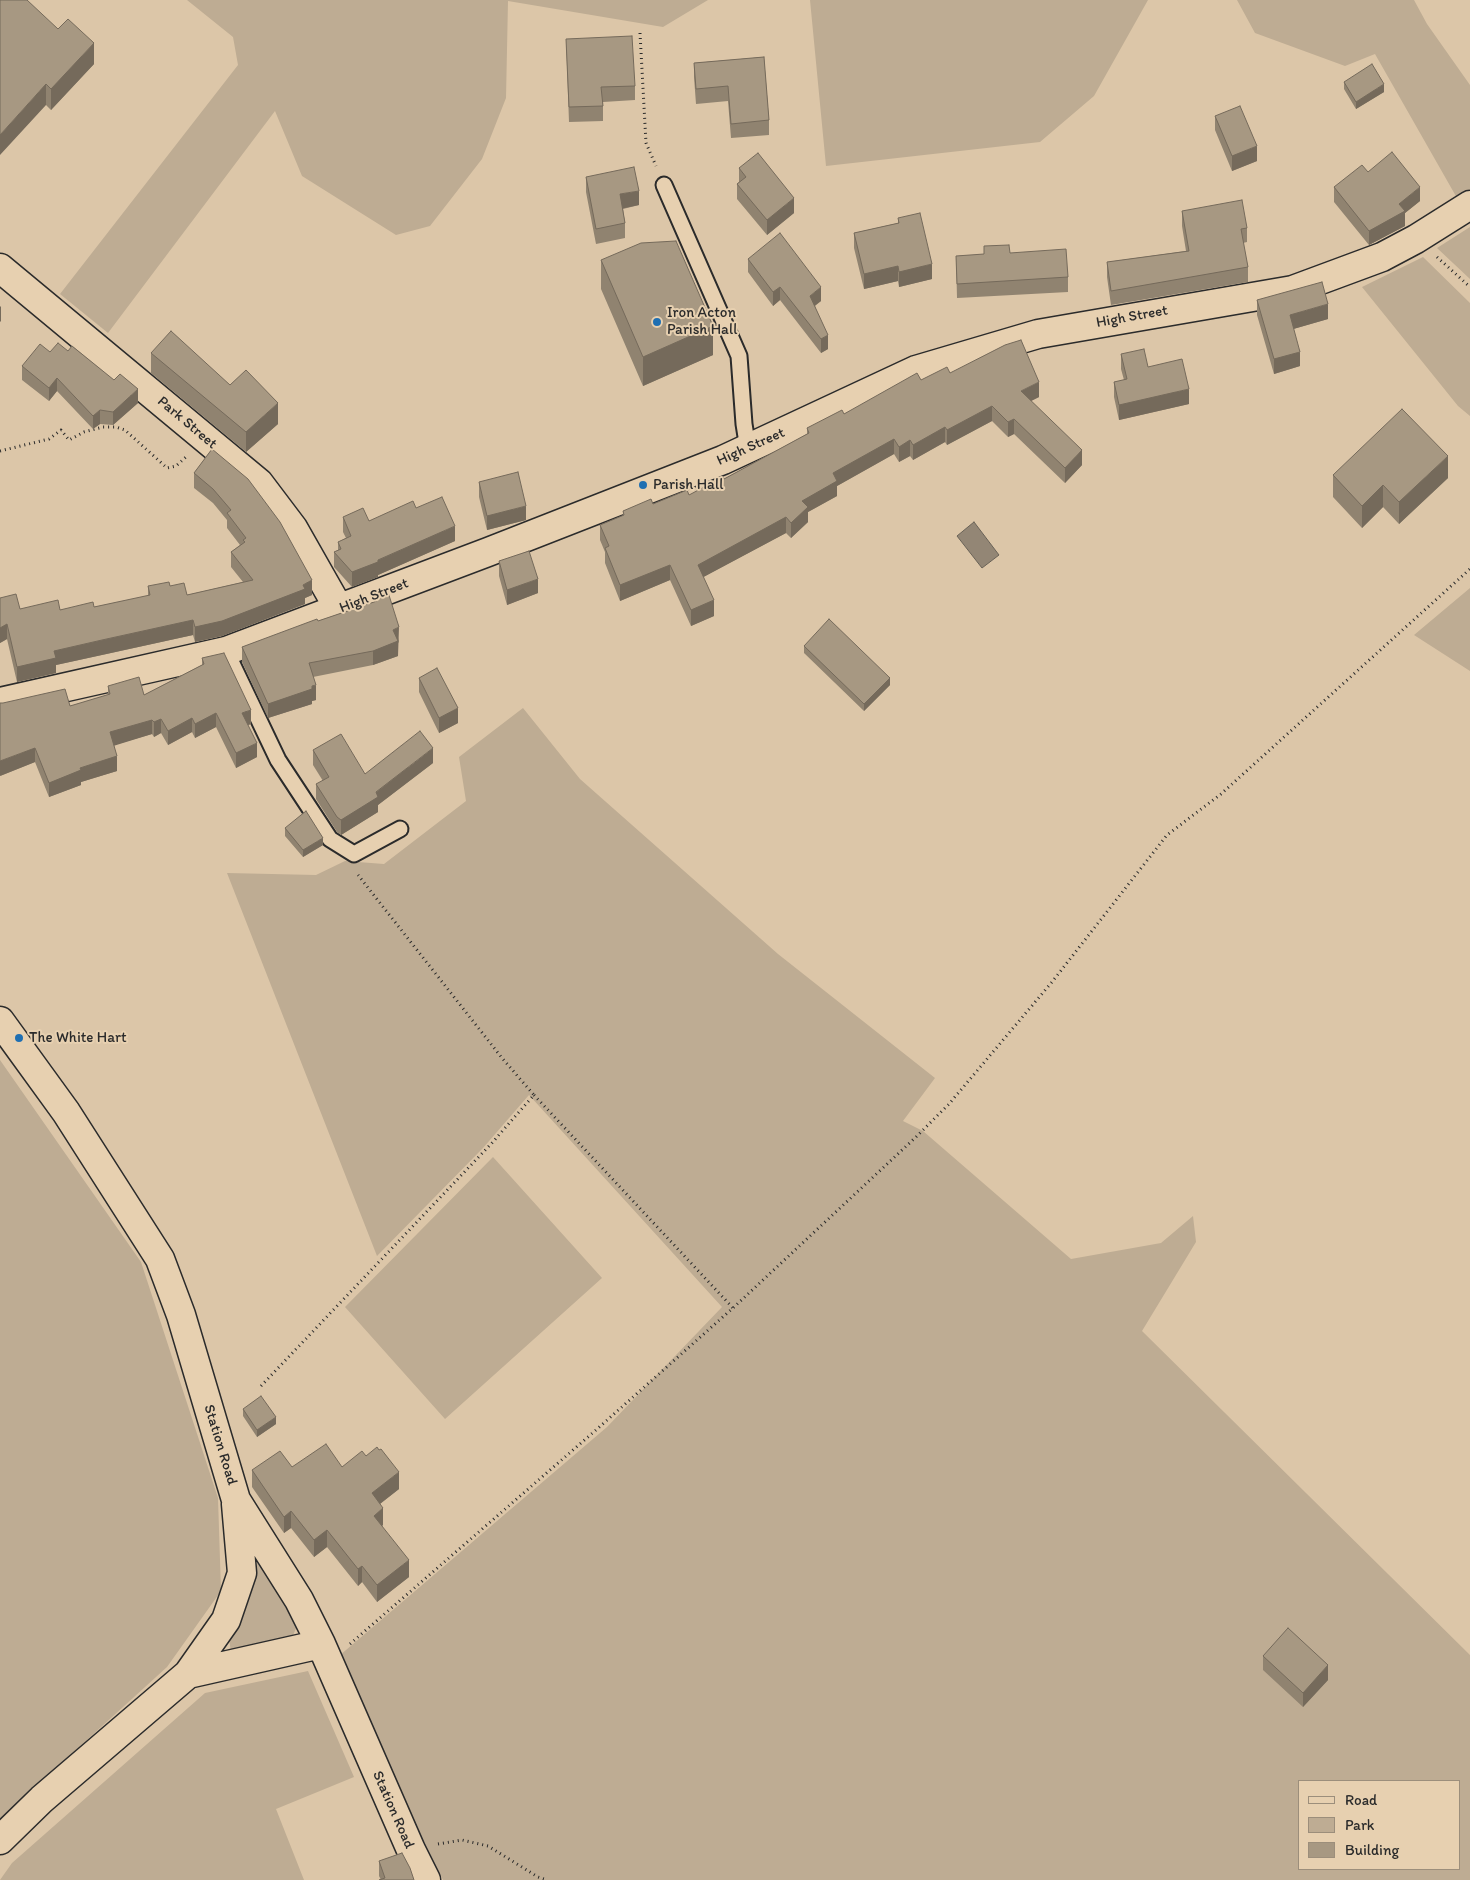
<!DOCTYPE html>
<html>
<head>
<meta charset="utf-8">
<style>
  body { margin:0 }
  #map { position:relative; width:1470px; height:1880px; overflow:hidden; background:#dcc6a8; font-family:Itim,sans-serif }
  canvas { display:block }
  .legend { position:absolute; left:1298px; top:1780px; width:162px; height:90px; box-sizing:border-box; background:#e7d0b0; border:1px solid #9c8e7b; margin:0; padding:6px 9px; list-style:none; font-size:15px; color:#2b2b2b }
  .legend li { display:flex; align-items:center; gap:10px; height:25px }
  .legend b { width:25px; border:1px solid #9c8e7b }
</style>
</head>
<body>
<div id="map">
<canvas width="1470" height="1880"></canvas>
<ul class="legend">
<li><b style="height:6px;background:#e7d0b0"></b>Road</li>
<li><b style="height:14px;background:#beac93"></b>Park</li>
<li><b style="height:14px;background:#a79882"></b>Building</li>
</ul>
</div>
<script>
const c = document.querySelector('canvas').getContext('2d');
c.lineJoin = 'round';
function paint(path, color) { c.fillStyle = color; c.fill(path, 'evenodd'); }
const shape = rows => new Path2D(rows.map(r => 'M' + r).join(''));
function trace(path, color, width, dash) { c.strokeStyle = color; c.lineWidth = width; c.lineCap = dash ? 'butt' : 'round'; c.setLineDash(dash || []); c.stroke(path); }
function label(font, color, halo, rows, align = 'center') {
  c.font = font + ' Itim,sans-serif'; c.lineWidth = 4; c.setLineDash([]); c.textBaseline = 'middle'; c.strokeStyle = halo; c.fillStyle = color; for (const [text, x, y, turn = 0] of rows) {
    c.save(); c.translate(x, y); c.rotate((+turn || 0) * Math.PI / 180); c.textAlign = isNaN(turn) ? turn : align; if (halo) c.strokeText(text, 0, 0); c.fillText(text, 0, 0); c.restore();
  }
}
paint(shape([
  [187,0,708,0,663,27,508,1,506,98,482,159,430,226,396,235,302,176,275,111,108,333,60,294,238,65,233,37],
  [810,0,1148,0,1094,96,1040,142,826,166],
  [1237,0,1414,0,1427,24,1470,85,1470,189,1457,198,1375,54,1345,66,1255,33],
  [1470,227,1470,279,1437,248],
  [1423,257,1470,303,1470,416,1458,406,1362,287],
  [1470,588,1470,671,1414,635],
  [523,708,580,779,778,954,935,1078,903,1121,923,1131,1071,1259,1161,1243,1193,1216,1196,1242,1142,1331,1470,1655,1470,1880,443,1880,420,1834,339,1656,607,1427,722,1307,529,1095,483,1148,377,1256,227,873,316,875,345,861,384,864,466,801,459,757],
  [1299,1781,1459,1781,1459,1869,1299,1869],
  [0,1060,141,1262,218,1498,221,1591,167,1667,0,1819],
  [493,1157,602,1278,445,1419,345,1307],
  [263,1560,298,1624,290,1642,231,1652,229,1639,250,1595,257,1563],
  [308,1671,354,1777,276,1809,304,1880,0,1880,12,1863,205,1693]
]), '#beac93');
const water = shape([
  [974,522,999,555,982,568,957,536,974,522]
]);
paint(water, '#938675');
trace(water, '#696257', 1);
const service = shape([
  [664,185,739,356,744,424,748,449],
  [226,651,278,760,330,839,354,854,400,829]
]);
const minor = shape([
  [0,268,259,483,293,528,339,609],
  [0,702,226,651,488,552,723,460,916,370,1038,334,1293,290,1382,257,1416,239,1470,205],
  [0,1021,66,1112,160,1259,181,1315,236,1500,299,1600,321,1644,411,1850,426,1880],
  [188,1674,321,1644],
  [0,1840,42,1799,188,1674,226,1620,242,1573,236,1504]
]);
trace(service, '#2b2b2b', 19);
trace(minor, '#2b2b2b', 31);
trace(shape([
  [640,33,646,143,656,166],
  [1437,257,1470,287],
  [0,451,49,439,61,430,69,440,84,432,103,427,116,427,125,430,167,468,176,466,186,457],
  [534,1095,733,1308],
  [261,1386,491,1144,534,1095,502,1058,358,875],
  [350,1644,596,1430,733,1308,916,1137,949,1104,1052,982,1167,835,1221,794,1470,569],
  [438,1844,462,1840,488,1846,538,1877,547,1880]
]), '#2b2b2b', 3, [1, 4]);
trace(service, '#e7d0b0', 15);
trace(minor, '#e7d0b0', 28);
paint(shape([
  [0,0,94,64,51,110,46,105],
  [566,39,635,86,635,100,603,102,603,121,569,122],
  [764,57,769,120,769,135,731,138,728,101,696,104,694,77,694,63],
  [1344,82,1384,92,1356,109,1344,89],
  [1215,116,1257,161,1232,171,1215,130],
  [739,168,794,213,767,235,737,199,737,184,739,182],
  [1368,172,1420,201,1405,213,1405,226,1369,245,1334,202,1334,187],
  [586,177,639,205,623,209,625,223,625,238,596,244,586,192],
  [1182,211,1247,228,1247,242,1243,243,1248,267,1248,282,1111,305,1107,277,1107,262,1186,251,1182,226],
  [898,218,932,279,899,287,898,281,864,289,854,248,854,233,898,223],
  [1010,253,1068,277,1068,292,957,298,956,256],
  [748,259,821,301,815,306,828,349,821,353,780,300,773,306,748,272],
  [601,260,713,355,643,386,601,289],
  [1257,300,1328,319,1293,329,1300,366,1274,374,1257,315],
  [68,351,138,403,113,425,100,424,93,429,57,391,49,401,22,380,22,366,50,352],
  [151,353,278,424,246,452,151,373],
  [1121,354,1148,367,1189,404,1119,420,1114,397,1114,382,1124,380,1121,369],
  [950,373,1039,397,1031,401,1082,465,1065,483,1014,434,1008,437,992,421,947,445,945,442,913,460,910,456,899,462,894,454,837,486,837,496,808,512,808,522,791,538,786,533,703,577,714,616,691,626,670,580,620,601,605,563,605,552,600,540,600,525,623,516,623,511,689,495,724,479,807,434,807,428,844,414,921,380],
  [212,449,312,595,305,598,305,604,222,636,195,642,193,635,102,655,56,665,56,673,17,682,7,639,0,643,0,598,20,609,60,610,94,607,148,596,148,586,170,586,187,595,243,582,231,567,231,552,240,545,227,528,227,520,213,503,194,488,194,473],
  [1333,475,1448,478,1399,524,1383,507,1362,528,1333,497],
  [479,482,526,520,487,530,479,497],
  [416,508,455,541,378,575,378,577,352,587,334,567,334,552,338,550,338,542,346,538,343,532,343,517,369,521],
  [499,561,538,593,507,605,499,576],
  [388,592,399,642,398,643,398,656,373,665,313,677,316,700,312,701,312,704,268,718,242,662,242,647,374,602,374,597],
  [804,646,890,685,864,711,804,653],
  [202,658,251,724,248,725,257,757,236,768,216,727,195,738,192,732,168,745,161,733,154,737,152,734,114,745,117,771,81,782,81,785,49,797,35,762,0,776,70,706,108,695,108,686,144,695,202,665],
  [419,678,458,723,439,733,419,692],
  [313,750,365,774,433,763,378,805,378,812,341,835,337,832,316,799,316,784,323,781,313,765],
  [285,828,323,845,303,857,285,836],
  [243,1409,276,1424,257,1437,243,1416],
  [366,1456,399,1489,380,1504,383,1525,382,1526,409,1577,377,1602,362,1582,358,1586,327,1547,314,1557,291,1528,284,1533,252,1487,252,1470,292,1467,342,1467],
  [1263,1656,1328,1680,1303,1707,1263,1670],
  [379,1861,410,1868,381,1880,379,1876]
]), '#908370');
paint(shape([
  [94,43,94,64,51,110,51,89],
  [46,84,46,105,0,155,0,135],
  [1384,84,1384,92,1356,109,1356,102],
  [1257,146,1257,161,1232,171,1232,156],
  [1420,187,1420,201,1405,213,1405,226,1369,245,1369,231,1399,204],
  [639,191,639,205,620,209,620,194],
  [794,198,794,213,767,235,767,220],
  [932,264,932,279,899,287,899,272],
  [898,266,898,281,864,289,864,274],
  [780,287,780,300,773,306,773,292],
  [821,287,821,301,810,309,810,296],
  [1328,304,1328,319,1290,330,1290,315],
  [1,306,1,321,0,322,0,307],
  [713,326,713,355,643,386,643,357],
  [828,335,828,349,821,353,821,339],
  [1300,352,1300,366,1274,374,1274,359],
  [57,378,57,391,49,401,49,388],
  [1039,382,1039,397,1021,406,1021,391],
  [138,389,138,403,113,425,113,412],
  [1189,389,1189,404,1119,420,1119,405],
  [278,403,278,424,246,452,246,432],
  [992,406,992,421,947,445,947,430],
  [100,410,100,424,93,429,93,416],
  [1014,419,1014,434,1008,437,1008,422],
  [945,427,945,442,913,460,913,445],
  [894,439,894,454,837,486,837,496,808,512,808,522,791,538,791,523,802,501,833,473],
  [910,440,910,456,899,462,899,447],
  [1082,450,1082,465,1065,483,1065,468],
  [1448,456,1448,478,1399,524,1399,502],
  [1383,485,1383,507,1362,528,1362,506],
  [526,506,526,520,487,530,487,516],
  [786,517,786,533,698,580,698,565],
  [455,526,455,541,378,575,378,577,352,587,352,572],
  [670,565,670,580,620,601,620,585],
  [538,579,538,593,507,605,507,590],
  [312,580,312,595,305,598,305,604,222,636,195,642,195,627,303,585],
  [714,600,714,616,691,626,691,610],
  [193,620,193,635,56,665,56,673,17,682,17,667,54,651],
  [7,624,7,639,0,643,0,628],
  [399,627,398,656,373,665,373,651,393,630],
  [890,678,890,685,864,711,864,704],
  [316,685,316,700,312,701,312,704,268,718,268,704],
  [458,708,458,723,439,733,439,718],
  [251,710,251,724,242,727,242,713],
  [216,713,216,727,195,738,195,724],
  [192,718,192,732,168,745,168,731],
  [161,719,161,733,154,737,154,722],
  [152,720,152,734,110,747,110,732],
  [257,743,257,757,236,768,236,753],
  [35,748,35,762,0,776,0,761],
  [433,748,433,763,378,805,378,812,341,835,341,820],
  [117,756,117,771,81,782,81,785,49,797,49,783,80,768],
  [323,838,323,845,303,857,303,850],
  [276,1417,276,1424,257,1437,257,1430],
  [399,1472,399,1489,372,1510,372,1493],
  [383,1508,383,1525,374,1532,374,1516],
  [291,1511,291,1528,284,1533,284,1517],
  [327,1530,327,1547,314,1557,314,1540],
  [409,1560,409,1577,377,1602,377,1585],
  [362,1566,362,1582,358,1586,358,1569],
  [1328,1665,1328,1680,1303,1707,1303,1693]
]), '#756a5b');
const building = shape([
  [0,0,27,0,58,29,68,19,94,43,51,89,46,84,0,135,0,0],
  [632,36,635,86,601,87,603,106,569,107,566,39,632,36],
  [764,57,769,120,731,124,728,86,696,89,694,63,764,57],
  [1372,64,1384,84,1356,102,1344,82,1372,64],
  [1240,106,1257,146,1232,156,1215,116,1240,106],
  [1392,152,1420,187,1399,204,1405,211,1369,231,1334,187,1362,165,1368,172,1392,152],
  [758,153,794,198,767,220,737,184,746,177,739,168,758,153],
  [634,167,639,191,620,194,625,223,596,229,586,177,634,167],
  [1242,200,1247,228,1241,229,1248,267,1111,291,1107,262,1189,251,1182,211,1242,200],
  [920,213,932,264,899,272,898,266,864,274,854,233,899,223,898,218,920,213],
  [780,233,821,287,810,296,828,335,821,339,780,287,773,292,748,259,780,233],
  [676,241,713,326,643,357,601,260,641,243,676,241],
  [1009,245,1010,253,1066,249,1068,277,957,284,956,256,984,254,984,246,1009,245],
  [1322,282,1328,304,1290,315,1300,352,1274,359,1257,300,1322,282],
  [171,331,230,385,246,370,278,403,246,432,151,353,171,331],
  [1021,340,1039,382,1021,391,1082,450,1065,468,1014,419,1008,422,992,406,947,430,945,427,913,445,910,440,899,447,894,439,833,473,837,481,802,501,808,507,791,523,786,517,698,565,714,600,691,610,670,565,620,585,605,548,609,546,600,525,624,515,623,511,651,499,653,504,687,490,689,495,723,477,724,479,809,433,807,428,842,410,844,414,917,373,921,380,947,367,950,373,1005,345,1021,340],
  [58,343,68,351,72,346,114,380,120,374,138,389,113,412,100,410,93,416,57,378,49,388,22,366,40,344,50,352,58,343],
  [1144,349,1148,367,1182,359,1189,389,1119,405,1114,382,1127,379,1121,354,1144,349],
  [1402,409,1448,456,1399,502,1383,485,1362,506,1333,475,1402,409],
  [212,449,248,479,280,522,312,580,303,585,305,589,222,621,195,627,193,620,102,640,54,651,56,658,17,667,7,624,0,628,0,598,16,594,20,609,58,600,60,610,93,602,94,607,150,595,148,586,169,582,170,586,184,583,187,595,253,580,231,552,245,542,243,540,246,538,227,513,231,510,213,489,194,473,212,449],
  [518,472,526,506,487,516,479,482,518,472],
  [442,497,455,526,378,560,378,562,352,572,334,552,341,549,338,542,351,536,343,517,363,508,369,521,413,501,416,508,442,497],
  [529,551,538,579,507,590,499,561,529,551],
  [388,592,399,627,393,630,398,641,373,651,309,663,316,685,312,686,312,689,268,704,242,647,317,619,318,621,377,601,374,597,388,592],
  [829,619,890,678,864,704,804,646,829,619],
  [224,653,251,710,242,713,257,743,236,753,216,713,195,724,192,718,168,731,161,719,154,722,152,720,110,732,117,756,80,768,81,770,49,783,35,748,0,761,0,703,3,703,65,689,70,706,110,694,108,686,139,677,144,695,204,664,202,658,224,653],
  [437,668,458,708,439,718,419,678,437,668],
  [420,731,433,748,376,792,378,797,341,820,337,817,316,784,329,777,313,750,341,734,365,774,420,731],
  [306,811,323,838,303,850,285,828,306,811],
  [261,1396,276,1417,257,1430,243,1409,261,1396],
  [326,1444,342,1467,362,1451,366,1456,377,1447,379,1450,381,1449,399,1472,372,1493,383,1508,374,1516,409,1560,377,1585,362,1566,358,1569,327,1530,314,1540,291,1511,284,1517,252,1470,280,1451,292,1467,326,1444],
  [1288,1628,1328,1665,1303,1693,1263,1656,1288,1628],
  [402,1853,410,1868,414,1880,379,1880,385,1878,379,1861,402,1853]
]);
paint(building, '#a79882');
trace(building, '#756a5b', 1);
for (const [x, y, r, color] of [
  [657,322,5,"#1f6fb2"],
  [643,485,5,"#1f6fb2"],
  [19,1038,5,"#1f6fb2"]
]) { const dot = new Path2D(); dot.arc(x, y, r, 0, 2 * Math.PI); c.fillStyle = color; c.fill(dot); trace(dot, '#e7d0b0', 2); }
label('15px', '#2b2b2b', '#e7d0b0', [
  ["Iron Acton",667,313],
  ["Parish Hall",667,330],
  ["Parish Hall",653,485],
  ["The White Hart",29,1038]
], 'left');
label('15px', '#2b2b2b', '#e7d0b0', [
  ["High Street",1132,317,-10],
  ["Park Street",187,423,40],
  ["High Street",751,447,-24],
  ["High Street",374,596,-21],
  ["Station Road",220,1445,73],
  ["Station Road",393,1810,66]
]);
</script>
</body>
</html>
